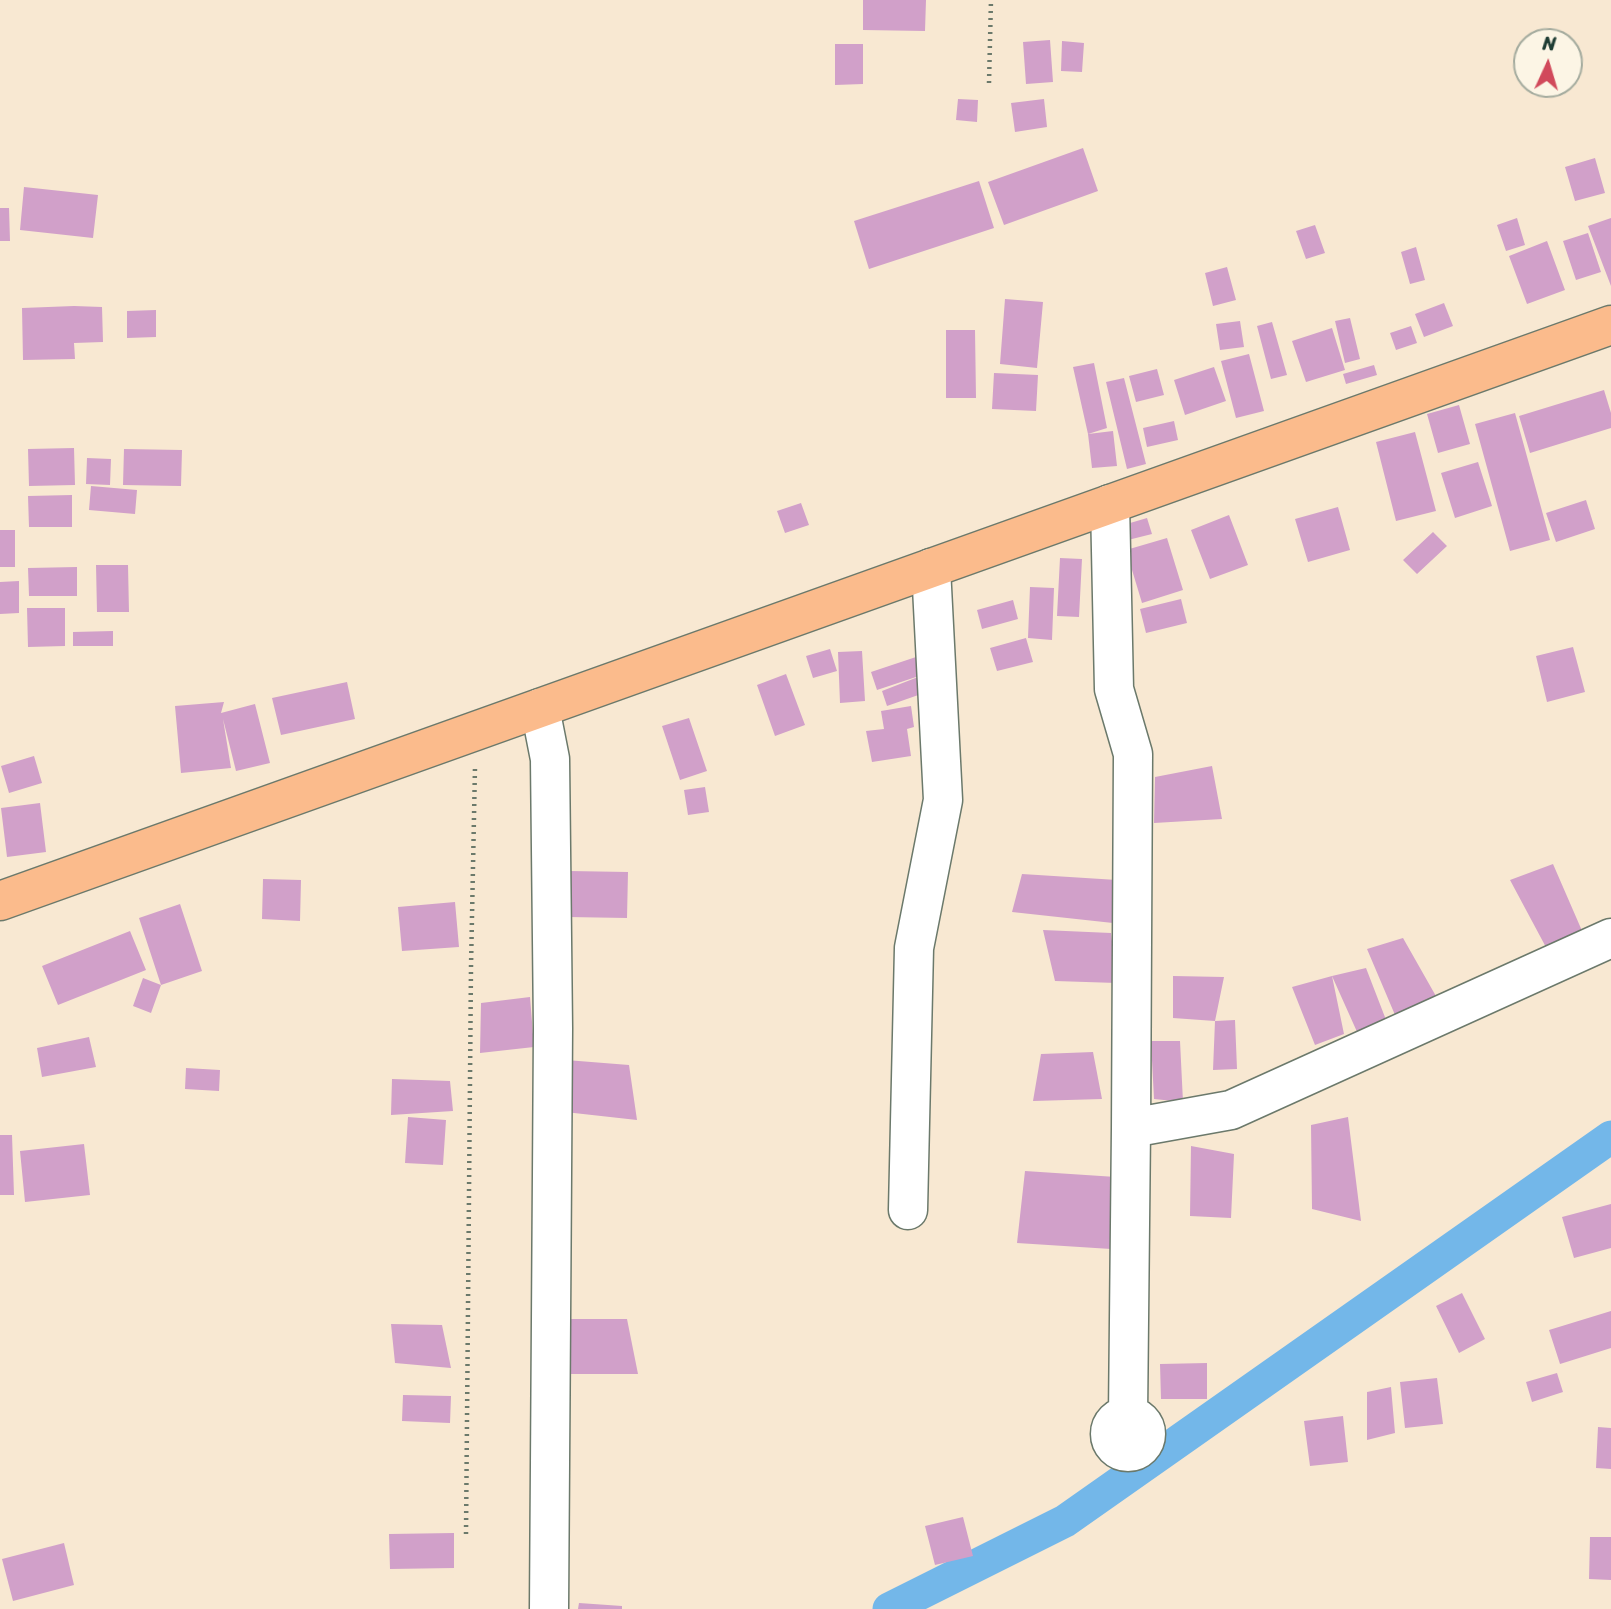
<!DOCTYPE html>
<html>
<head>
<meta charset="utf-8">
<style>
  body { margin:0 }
  #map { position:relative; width:1611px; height:1609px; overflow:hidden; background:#f8e8d2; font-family:Sriracha,sans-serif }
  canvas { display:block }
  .north { position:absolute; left:1513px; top:28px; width:70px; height:70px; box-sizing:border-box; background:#fcf5e5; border:2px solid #a4ab9e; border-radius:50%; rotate:4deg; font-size:19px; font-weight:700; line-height:28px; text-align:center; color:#1f3d34 }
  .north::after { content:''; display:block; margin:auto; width:24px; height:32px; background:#d1495b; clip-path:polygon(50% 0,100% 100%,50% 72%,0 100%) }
</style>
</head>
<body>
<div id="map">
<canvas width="1611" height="1609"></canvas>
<div class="north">N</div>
</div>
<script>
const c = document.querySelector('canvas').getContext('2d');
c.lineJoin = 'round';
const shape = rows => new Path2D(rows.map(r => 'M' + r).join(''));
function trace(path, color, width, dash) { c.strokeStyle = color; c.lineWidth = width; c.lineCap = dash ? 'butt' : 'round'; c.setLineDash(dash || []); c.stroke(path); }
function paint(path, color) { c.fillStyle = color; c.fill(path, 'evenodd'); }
trace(shape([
  [889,1609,1065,1521,1611,1137]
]), '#73b7e9', 33);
paint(shape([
  [863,0,926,0,925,31,863,30],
  [1050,40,1053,82,1026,84,1023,42],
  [1062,41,1084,43,1082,72,1061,71],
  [835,44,863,44,863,84,835,85],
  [958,99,978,100,977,122,956,120],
  [1044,99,1047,127,1015,132,1011,103],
  [1083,148,1098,191,1004,225,988,182],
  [1595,158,1605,193,1575,201,1565,167],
  [979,181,994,228,869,269,854,221],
  [24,187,98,195,93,238,20,230],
  [0,208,9,208,10,241,0,241],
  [1517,218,1525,245,1506,251,1497,225],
  [1611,218,1611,286,1588,226],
  [1315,225,1325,253,1306,259,1296,231],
  [1588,233,1601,272,1576,280,1563,241],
  [1547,241,1565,290,1527,304,1509,256],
  [1416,247,1425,280,1410,284,1401,252],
  [1227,267,1236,300,1213,306,1205,273],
  [1005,299,1043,302,1037,368,1000,364],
  [1444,303,1453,326,1424,337,1415,314],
  [74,306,102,307,103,342,74,343,75,359,23,360,22,308],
  [156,310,156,337,127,338,127,311],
  [1350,318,1360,359,1345,363,1335,321],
  [1240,321,1244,347,1220,350,1216,324],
  [1272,322,1287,375,1271,379,1257,326],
  [1411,326,1417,343,1396,350,1390,333],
  [1332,328,1345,370,1306,382,1292,341],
  [946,330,975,330,976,398,946,398],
  [1249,354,1264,411,1236,418,1221,361],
  [1094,363,1107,428,1088,434,1113,431,1117,466,1092,468,1088,434,1073,367],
  [1374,365,1377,375,1346,384,1343,374],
  [1214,367,1226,401,1185,415,1174,380],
  [1157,369,1164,395,1136,402,1129,376],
  [994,373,1038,375,1036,411,992,409],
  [1124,378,1146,464,1127,469,1106,382],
  [1604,390,1611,413,1611,428,1530,453,1519,416],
  [1459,405,1470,444,1438,453,1427,414],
  [1515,413,1550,540,1510,551,1475,424],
  [1174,421,1178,440,1147,447,1143,428],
  [1415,432,1436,511,1396,521,1376,442],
  [74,448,75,485,29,486,28,449],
  [124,449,182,450,181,486,123,485],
  [87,458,111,459,110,485,86,484],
  [1478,462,1492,506,1455,518,1441,473],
  [91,486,137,490,135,514,89,510],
  [72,495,72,527,29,527,28,496],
  [1586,500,1595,529,1556,542,1546,513],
  [801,503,809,525,785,533,777,511],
  [1338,507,1350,550,1308,562,1295,519],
  [1229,515,1248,565,1210,579,1191,530],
  [1147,518,1152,534,1124,541,1120,526],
  [0,530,15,530,15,567,0,567],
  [1433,532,1447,546,1417,574,1403,560],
  [1167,538,1183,590,1142,603,1126,550],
  [1060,558,1082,559,1079,617,1057,616],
  [96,565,128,565,129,612,97,612],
  [77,567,77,596,29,596,28,568],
  [19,581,19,613,0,614,0,582],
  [1030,587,1054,588,1052,640,1028,638],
  [1181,599,1187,623,1146,633,1140,609],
  [1013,600,1018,619,982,629,977,610],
  [27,608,65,608,65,646,28,647],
  [113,631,113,646,73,646,73,632],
  [1026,638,1033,662,997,671,990,648],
  [1573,647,1585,692,1547,702,1536,656],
  [830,649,837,671,813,678,806,656],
  [862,651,865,701,840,703,838,652],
  [922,655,928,673,877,690,871,672],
  [786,674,805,725,775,736,757,685],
  [918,677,924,693,887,706,882,691],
  [347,682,355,719,281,735,272,698],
  [224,702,221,713,255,704,270,763,236,771,223,719,231,768,181,773,175,706],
  [911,706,914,727,907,729,911,756,872,762,866,731,884,729,881,711],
  [689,718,707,771,680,780,662,726],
  [34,756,42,783,9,793,1,766],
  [1212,766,1222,819,1154,823,1155,777],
  [705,787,709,812,688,815,684,790],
  [40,803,46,852,7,857,1,808],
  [1553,864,1586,940,1548,951,1510,880],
  [569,871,628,872,627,918,568,917],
  [1022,874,1117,880,1113,923,1012,912],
  [263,879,301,880,300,921,262,919],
  [455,902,459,947,402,951,398,907],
  [180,904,202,971,161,985,151,1013,133,1006,143,978,161,985,139,918],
  [1043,930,1111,933,1117,983,1055,981],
  [130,931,146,970,58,1005,42,966],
  [1403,938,1441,1005,1398,1022,1367,949],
  [1366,968,1388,1025,1358,1034,1332,976],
  [1173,976,1224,977,1215,1021,1173,1018],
  [1332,976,1344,1034,1315,1045,1292,987],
  [530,997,534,1047,480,1053,481,1003],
  [1235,1020,1237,1069,1213,1070,1215,1021],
  [89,1037,96,1067,42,1077,37,1048],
  [1151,1041,1180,1041,1183,1102,1154,1099],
  [1093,1052,1102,1099,1033,1101,1041,1054],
  [566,1060,629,1065,637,1120,565,1112],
  [186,1068,220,1070,219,1091,185,1089],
  [392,1079,450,1081,453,1111,391,1115],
  [408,1117,446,1120,443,1165,405,1163],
  [1348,1117,1361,1221,1312,1209,1311,1125],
  [0,1135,12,1135,14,1195,0,1195],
  [84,1144,90,1195,25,1202,20,1151],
  [1191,1146,1234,1154,1231,1218,1190,1216],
  [1025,1171,1116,1177,1111,1249,1017,1243],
  [1611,1204,1611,1248,1574,1258,1562,1217],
  [1462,1293,1485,1339,1459,1353,1436,1306],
  [1611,1311,1611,1348,1560,1364,1549,1330],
  [564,1319,627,1319,638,1374,562,1374],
  [391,1324,442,1325,451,1368,395,1363],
  [1207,1363,1207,1399,1161,1399,1160,1364],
  [1557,1373,1563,1392,1532,1402,1526,1382],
  [1437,1378,1443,1424,1405,1428,1400,1382],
  [1391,1387,1395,1433,1367,1440,1367,1392],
  [403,1395,451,1396,450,1423,402,1421],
  [1343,1416,1348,1462,1310,1466,1304,1421],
  [1598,1427,1611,1428,1611,1469,1596,1468],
  [963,1517,973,1556,935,1565,925,1526],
  [454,1533,454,1568,390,1569,389,1534],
  [1590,1537,1611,1537,1611,1580,1589,1579],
  [64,1543,74,1585,13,1601,2,1559],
  [579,1603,622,1606,622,1609,578,1609]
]), '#d1a0c9');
const minor = shape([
  [1110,504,1114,689,1133,754,1131,1128,1128,1416],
  [540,708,550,759,553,1029,549,1609],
  [1131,1128,1231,1110,1611,938],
  [908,1210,914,948,943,800,931,568],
  '1110 1434a18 18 0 1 1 36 0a18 18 0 1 1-36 0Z'
]);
const major = shape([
  [0,901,1611,325]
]);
trace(minor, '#6b796b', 41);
trace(major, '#6b796b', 41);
trace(shape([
  [989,83,991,0],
  [466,1534,471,967,475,767]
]), '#6b796b', 4.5, [2, 5]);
trace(minor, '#fff', 38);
trace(major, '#fbbb8c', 38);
</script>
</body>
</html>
